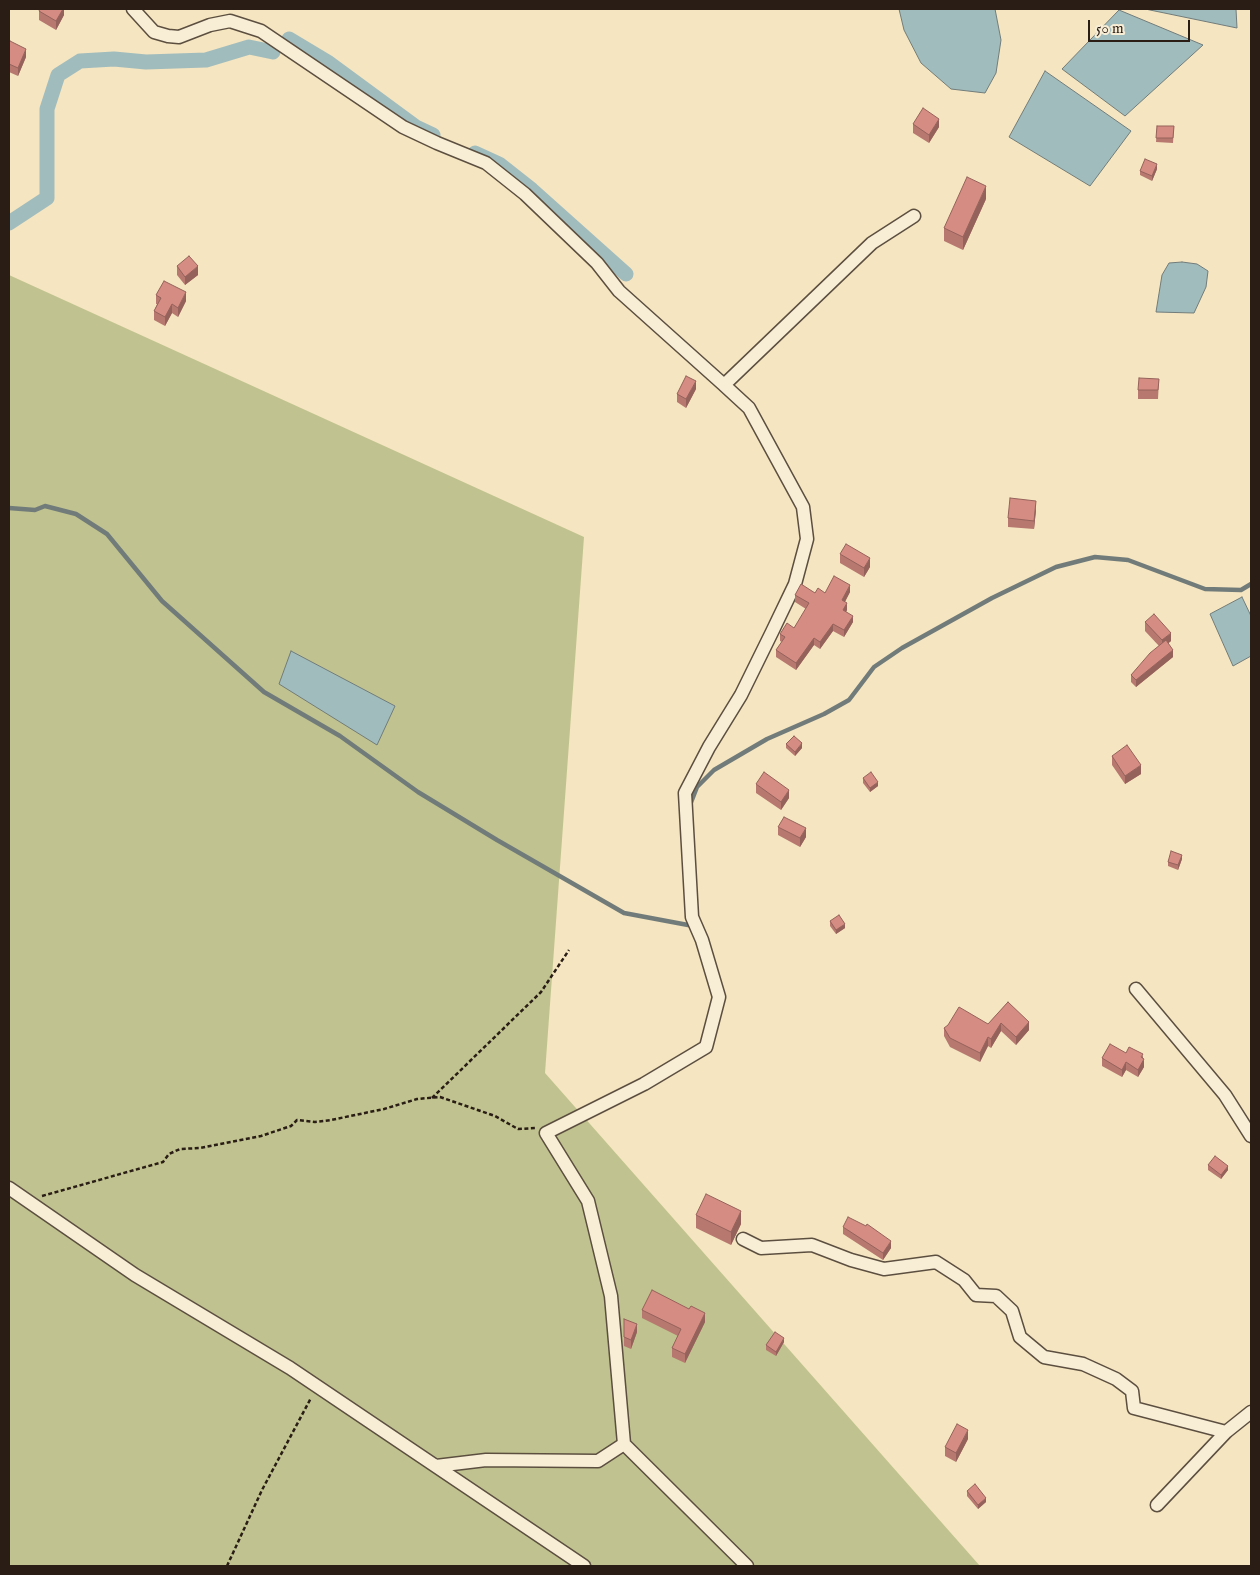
<!DOCTYPE html>
<html>
<head>
<meta charset="utf-8">
<style>
  body { margin:0 }
  #map { position:relative; width:1260px; height:1575px; overflow:hidden; background:#f5e5c0; font-family:"IM FELL English",serif }
  canvas { display:block }
  .frame { position:absolute; inset:0; border:10px solid #291d15; pointer-events:none }
  .scale { position:absolute; left:1088px; top:20px; width:102px; height:22px; box-sizing:border-box; border:2px solid #291d15; border-top:0; padding-left:6px; font-size:15px; line-height:18px; white-space:nowrap; color:#291d15; -webkit-text-stroke:4px #f8eed6; paint-order:stroke }
</style>
</head>
<body>
<div id="map">
<canvas width="1260" height="1575"></canvas>
<div class="frame"></div>
<div class="scale">50 m</div>
</div>
<script>
const c = document.querySelector('canvas').getContext('2d');
c.lineJoin = 'round';
function paint(path, color) { c.fillStyle = color; c.fill(path, 'evenodd'); }
const shape = rows => new Path2D(rows.map(r => 'M' + r).join(''));
function trace(path, color, width, dash) { c.strokeStyle = color; c.lineWidth = width; c.lineCap = dash ? 'butt' : 'round'; c.setLineDash(dash || []); c.stroke(path); }
paint(shape([
  [9,275,584,537,545,1073,980,1566,9,1566]
]), '#c0c38f');
const water = shape([
  [899,9,995,9,1001,40,996,73,985,93,951,89,921,63,904,30,899,9],
  [1145,9,1236,9,1237,28,1145,9],
  [1119,10,1203,45,1125,116,1062,69,1119,10],
  [1045,71,1131,131,1090,186,1009,137,1045,71],
  [1182,262,1197,264,1208,271,1206,287,1194,313,1156,312,1162,275,1169,263,1182,262],
  [1242,597,1251,616,1251,656,1233,666,1210,614,1242,597],
  [291,651,395,706,377,745,279,684,291,651]
]);
paint(water, '#a1bcbd');
trace(water, '#717c7a', 1);
trace(shape([
  [9,508,35,510,45,506,76,514,107,534,162,601,264,692,340,736,418,792,497,840,624,913,688,925],
  [690,805,697,787,714,770,767,739,824,714,849,700,874,667,902,648,992,598,1056,567,1095,557,1128,560,1205,589,1241,590,1251,584]
]), '#717c7a', 4.5);
trace(shape([
  [289,39,329,63,416,127,433,135],
  [475,153,499,164,532,190,626,274],
  [9,223,47,198,47,109,58,75,80,61,114,59,146,62,206,60,249,47,273,52]
]), '#a1bcbd', 15);
const street = shape([
  [133,9,154,32,168,36,179,37,210,25,230,21,261,31,403,127,437,143,486,163,525,194,597,263,619,291,724,385],
  [1136,989,1225,1095,1251,1136],
  [9,1188,135,1275,290,1368,584,1566],
  [743,1239,761,1248,812,1245,851,1260,884,1269,936,1262,964,1280,976,1295,996,1296,1012,1311,1020,1337,1044,1357,1083,1364,1116,1379,1132,1391,1134,1408,1226,1432],
  [624,1444,611,1296,588,1201,546,1133,644,1084,706,1047,719,997,702,940,692,917,685,793,709,747,741,695,772,632,795,584,807,539,803,507,749,408,724,385,872,243,914,216],
  [436,1466,486,1460,598,1461,624,1444,747,1566],
  [1157,1505,1226,1432,1251,1412]
]);
trace(street, '#5c4f40', 15);
trace(shape([
  [432,1098,541,992,569,950],
  [42,1196,163,1162,169,1154,180,1149,200,1148,261,1136,291,1126,297,1120,315,1122,331,1120,384,1109,417,1099,440,1097,495,1116,518,1129,536,1128],
  [227,1566,262,1490,311,1398]
]), '#291d15', 2.5, [4, 2.5]);
trace(street, '#f8eed6', 12);
paint(shape([
  [64,9,64,15,56,30,39,20,39,11],
  [9,43,26,57,18,76,9,72],
  [913,124,939,127,929,143,913,133],
  [1157,126,1174,126,1173,143,1156,142],
  [1157,169,1152,181,1140,175,1140,171],
  [986,199,963,250,944,241,944,228],
  [177,266,198,275,185,285,177,275],
  [156,295,186,301,178,317,172,313,165,326,154,320,154,311,157,304,156,304],
  [1159,379,1158,399,1138,399,1138,390],
  [696,389,686,408,677,402,677,394],
  [1036,510,1034,529,1008,527,1008,518],
  [840,554,870,567,864,577,840,563],
  [850,592,845,602,847,610,846,612,853,622,844,637,833,631,820,649,814,645,796,670,776,657,776,650,782,642,780,641,780,634,794,628,806,609,795,602,795,595,815,593],
  [1145,622,1171,641,1168,643,1173,657,1136,687,1131,682,1131,675,1159,646,1145,631],
  [786,744,802,748,795,756,786,748],
  [1112,756,1141,774,1125,784,1112,765],
  [863,778,878,786,870,792,863,783],
  [756,784,789,798,781,810,756,793],
  [778,827,806,837,800,847,778,835],
  [1182,859,1178,870,1168,866,1168,862],
  [830,921,845,928,836,934,830,926],
  [1008,1002,1029,1030,1016,1045,1001,1031,991,1048,988,1046,980,1062,950,1047,944,1036,944,1028,988,1024],
  [1126,1053,1143,1058,1144,1067,1138,1077,1126,1070,1122,1077,1102,1066,1102,1058],
  [1208,1165,1228,1170,1221,1179,1208,1170],
  [696,1215,741,1224,731,1245,696,1228],
  [843,1227,891,1248,883,1260,843,1234],
  [642,1310,705,1322,685,1363,672,1357,672,1348,678,1336,642,1318],
  [624,1319,637,1332,631,1349,624,1346],
  [784,1342,776,1356,766,1350,766,1345],
  [968,1439,956,1462,945,1456,945,1447],
  [967,1491,986,1502,978,1509,967,1496]
]), '#b77870');
paint(shape([
  [63,9,64,9,64,15,56,30,56,21],
  [26,49,26,57,18,76,18,68],
  [939,119,939,127,929,143,929,135],
  [1157,164,1157,169,1152,181,1152,176],
  [986,186,986,199,963,250,963,237],
  [198,266,198,275,185,285,185,277],
  [186,292,186,301,178,317,178,308],
  [172,304,172,313,165,326,165,317],
  [696,381,696,389,686,408,686,399],
  [1036,501,1036,510,1034,529,1034,521],
  [870,558,870,567,864,577,864,568],
  [850,585,850,592,842,607,842,600],
  [847,603,847,610,843,617,843,610],
  [853,616,853,622,844,637,844,630],
  [833,624,833,631,820,649,820,642],
  [1171,633,1171,641,1162,649,1162,640],
  [814,638,814,645,796,670,796,663],
  [1173,650,1173,657,1136,687,1136,680],
  [802,743,802,748,795,756,795,752],
  [1141,765,1141,774,1125,784,1125,776],
  [878,782,878,786,870,792,870,788],
  [789,790,789,798,781,810,781,802],
  [806,828,806,837,800,847,800,838],
  [1182,855,1182,859,1178,870,1178,865],
  [845,924,845,928,836,934,836,930],
  [1029,1022,1029,1030,1016,1045,1016,1037],
  [1001,1023,1001,1031,991,1048,991,1039],
  [988,1037,988,1046,980,1062,980,1053],
  [1143,1054,1143,1061,1144,1059,1144,1067,1138,1077,1138,1070],
  [1126,1062,1126,1070,1122,1077,1122,1070],
  [1228,1166,1228,1170,1221,1179,1221,1175],
  [741,1211,741,1224,731,1245,731,1232],
  [891,1241,891,1248,883,1260,883,1253],
  [705,1313,705,1322,685,1363,685,1354],
  [637,1324,637,1332,631,1349,631,1340],
  [784,1338,784,1342,776,1356,776,1352],
  [968,1430,968,1439,956,1462,956,1453],
  [986,1498,986,1502,978,1509,978,1505]
]), '#95625b');
const building = shape([
  [40,9,63,9,56,21,39,11,40,9],
  [10,41,26,49,18,68,9,64,9,43,10,41],
  [923,108,939,119,929,135,913,124,923,108],
  [1157,126,1174,126,1173,138,1156,138,1157,126],
  [1145,159,1157,164,1152,176,1140,171,1145,159],
  [967,177,986,186,963,237,944,228,967,177],
  [189,256,198,266,185,277,177,266,189,256],
  [164,281,186,292,178,308,172,304,165,317,154,311,161,298,156,295,164,281],
  [686,376,696,381,686,399,677,394,686,376],
  [1139,378,1159,379,1158,390,1138,390,1139,378],
  [1010,498,1036,501,1034,521,1008,518,1010,498],
  [846,544,870,558,864,568,840,554,846,544],
  [834,576,850,585,842,600,847,603,843,610,853,616,844,630,833,624,820,642,814,638,796,663,776,650,785,637,780,634,787,623,794,628,809,603,795,595,801,584,815,593,818,588,825,593,834,576],
  [1154,614,1171,633,1162,640,1145,622,1154,614],
  [1166,640,1173,650,1136,680,1131,675,1150,653,1166,640],
  [794,736,802,743,795,752,786,744,794,736],
  [1127,745,1141,765,1125,776,1112,756,1127,745],
  [764,772,789,790,781,802,756,784,764,772],
  [871,772,878,782,870,788,863,778,871,772],
  [784,817,806,828,800,838,778,827,784,817],
  [1171,851,1182,855,1178,865,1168,862,1171,851],
  [839,915,845,924,836,930,830,921,839,915],
  [1008,1002,1029,1022,1016,1037,1001,1023,991,1039,988,1037,980,1053,950,1038,944,1028,948,1025,959,1007,988,1024,1008,1002],
  [1110,1044,1126,1053,1129,1047,1143,1054,1141,1057,1144,1059,1138,1070,1126,1062,1122,1070,1102,1058,1110,1044],
  [1215,1156,1228,1166,1221,1175,1208,1165,1215,1156],
  [706,1194,741,1211,731,1232,696,1215,706,1194],
  [848,1217,866,1226,867,1224,891,1241,883,1253,843,1227,848,1217],
  [652,1290,689,1309,691,1306,705,1313,685,1354,672,1348,681,1329,642,1310,652,1290],
  [624,1319,637,1324,631,1340,624,1337,624,1319],
  [775,1332,784,1338,776,1352,766,1345,775,1332],
  [957,1424,968,1430,956,1453,945,1447,957,1424],
  [975,1484,986,1498,978,1505,967,1491,975,1484]
]);
paint(building, '#d58c82');
trace(building, '#95625b', 1);
</script>
</body>
</html>
